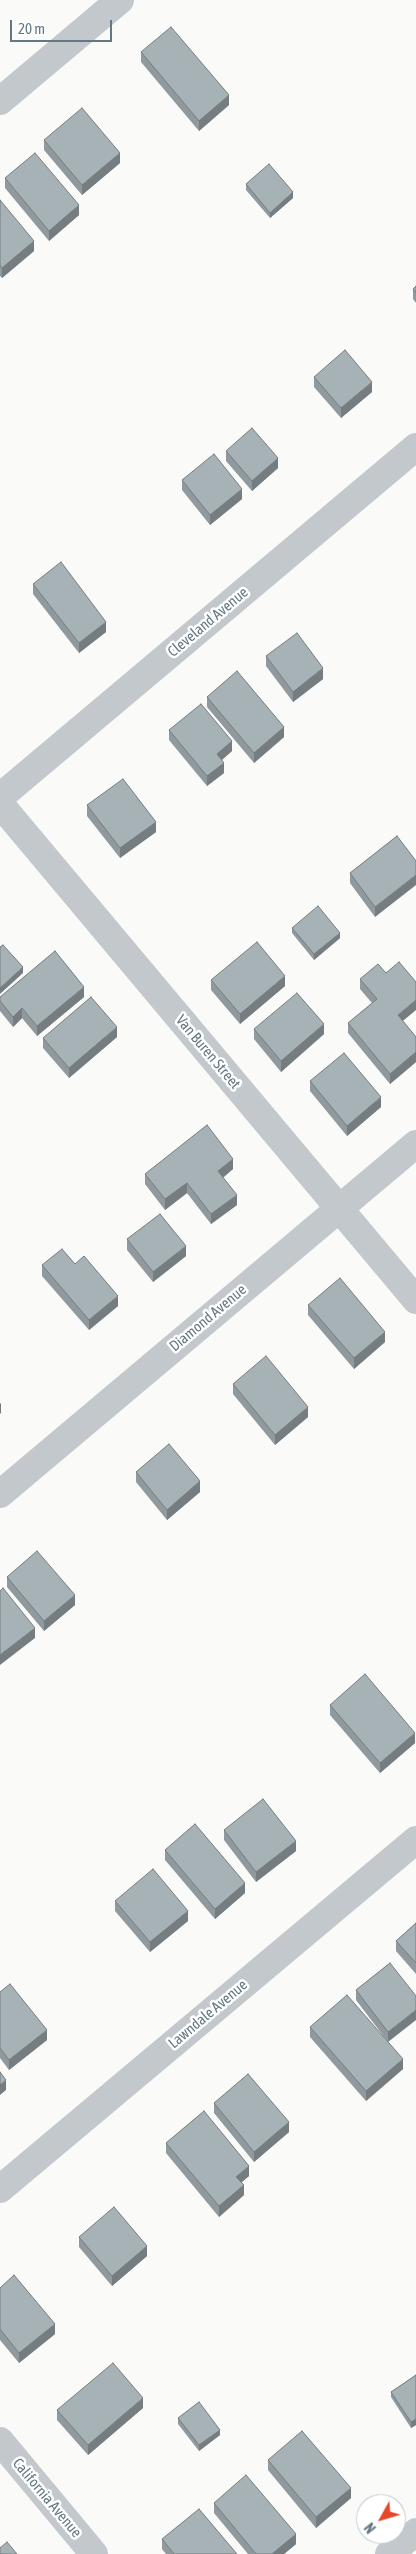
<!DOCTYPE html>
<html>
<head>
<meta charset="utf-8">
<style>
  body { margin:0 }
  #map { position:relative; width:416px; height:2554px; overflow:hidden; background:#fafaf8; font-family:"Asap Condensed",sans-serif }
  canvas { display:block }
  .north { position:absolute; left:356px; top:2494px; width:50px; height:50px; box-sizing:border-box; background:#fff; border:1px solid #c1c9cd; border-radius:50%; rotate:231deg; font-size:14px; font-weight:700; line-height:20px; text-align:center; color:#647883 }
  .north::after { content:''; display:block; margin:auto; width:18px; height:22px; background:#e7472a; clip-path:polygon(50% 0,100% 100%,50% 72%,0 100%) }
  .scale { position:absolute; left:10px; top:20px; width:102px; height:22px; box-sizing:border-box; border:2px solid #647883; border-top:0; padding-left:6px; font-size:15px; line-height:18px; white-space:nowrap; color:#647883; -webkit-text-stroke:4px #fff; paint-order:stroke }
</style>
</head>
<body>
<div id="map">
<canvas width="416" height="2554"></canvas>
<div class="north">N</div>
<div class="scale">20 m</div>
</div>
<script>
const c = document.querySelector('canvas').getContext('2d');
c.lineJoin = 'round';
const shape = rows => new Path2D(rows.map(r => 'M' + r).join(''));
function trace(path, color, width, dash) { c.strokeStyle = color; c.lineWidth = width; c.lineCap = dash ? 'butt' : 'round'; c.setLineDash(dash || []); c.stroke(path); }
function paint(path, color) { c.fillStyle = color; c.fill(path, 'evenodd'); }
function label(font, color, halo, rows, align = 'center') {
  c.font = font + ' "Asap Condensed",sans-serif'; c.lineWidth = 5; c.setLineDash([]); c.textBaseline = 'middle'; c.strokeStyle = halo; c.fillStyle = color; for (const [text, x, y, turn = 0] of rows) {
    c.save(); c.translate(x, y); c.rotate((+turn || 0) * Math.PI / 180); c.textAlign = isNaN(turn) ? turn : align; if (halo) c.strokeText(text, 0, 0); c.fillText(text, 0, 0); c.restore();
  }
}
trace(shape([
  [0,101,120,0],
  [0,797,416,447],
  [0,804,416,1300],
  [0,2189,416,1840],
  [0,2441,94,2554],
  [389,2554,416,2532]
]), '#c3c8cc', 28);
trace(shape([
  [0,1494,416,1144]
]), '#c3c8cc', 28);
paint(shape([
  [141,52,229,105,199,131,141,62],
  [44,140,120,163,82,195,44,150],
  [5,178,79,215,49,241,5,188],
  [246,184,293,198,270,218,246,190],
  [0,200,34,251,2,278,0,276],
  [416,286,416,303,413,299,413,289],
  [314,377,372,392,341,418,314,387],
  [226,451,278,468,252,491,226,461],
  [182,480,242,499,210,525,182,490],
  [33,584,106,632,79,653,33,594],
  [266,656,323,679,293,702,266,666],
  [207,697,284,737,254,763,207,707],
  [169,730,232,751,222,760,224,773,207,786,169,740],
  [87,805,156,832,120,858,87,816],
  [397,836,375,917,350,883,350,873],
  [292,928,340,938,314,960,292,933],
  [360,979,403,1021,416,1037,416,1062,390,1084,348,1033,348,1023,372,1003,360,989],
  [211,980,285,986,240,1024,211,990],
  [0,997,84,997,37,1036,22,1018,13,1027,0,1011],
  [254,1029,324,1034,281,1072,254,1039],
  [117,1037,69,1078,43,1048,43,1038],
  [310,1081,381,1107,347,1136,310,1091],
  [233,1169,223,1178,237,1205,211,1224,187,1193,165,1210,145,1184,145,1174],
  [127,1239,186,1256,153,1282,127,1250],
  [75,1264,118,1306,89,1330,42,1276,42,1265],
  [308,1305,385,1342,354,1369,308,1315],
  [233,1384,308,1417,275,1445,233,1394],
  [136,1472,200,1492,167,1520,136,1482],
  [7,1577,75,1605,44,1631,7,1587],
  [330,1705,415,1743,380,1773,330,1715],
  [224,1830,296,1851,256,1882,224,1840],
  [165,1850,245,1893,215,1919,165,1860],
  [115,1901,188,1921,150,1952,115,1911],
  [416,1923,416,1974,396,1951,396,1941],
  [390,1963,388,2042,356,2000,356,1990],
  [0,1992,47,2040,9,2070,0,2058],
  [310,2027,403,2069,366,2101,310,2037],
  [214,2103,289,2132,254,2162,214,2113],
  [166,2143,249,2176,242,2182,244,2195,219,2217,166,2153],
  [79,2237,147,2256,112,2286,79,2247],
  [0,2288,55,2334,19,2363,0,2340],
  [416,2375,416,2425,411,2428,391,2397,391,2392],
  [143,2408,88,2455,57,2420,57,2410],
  [178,2418,220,2435,199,2451,178,2424],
  [268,2460,351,2498,316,2528,268,2470],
  [214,2503,296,2544,284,2554,248,2554,214,2513],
  [162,2539,237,2554,166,2554,162,2549]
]), '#90999d');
paint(shape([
  [229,95,229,105,199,131,199,121],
  [120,153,120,163,82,195,82,185],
  [293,192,293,198,270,218,270,213],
  [79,205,79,215,49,241,49,231],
  [34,241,34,251,2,278,2,268],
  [372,382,372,392,341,418,341,408],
  [278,458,278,468,252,491,252,481],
  [242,489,242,499,210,525,210,515],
  [106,622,106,632,79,653,79,643],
  [323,668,323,679,293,702,293,692],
  [284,727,284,737,254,763,254,753],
  [232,741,232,751,217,764,217,754],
  [224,763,224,773,207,786,207,776],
  [156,822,156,832,120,858,120,848],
  [416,875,416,885,375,917,375,907],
  [340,933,340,938,314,960,314,954],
  [23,967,23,973,0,994,0,988],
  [285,976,285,986,240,1024,240,1014],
  [84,987,84,997,37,1036,37,1026],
  [416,1000,416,1010,398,1025,398,1015],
  [22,1008,22,1018,13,1027,13,1017],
  [324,1024,324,1034,281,1072,281,1061],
  [117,1027,117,1037,69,1078,69,1068],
  [416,1052,416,1062,390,1084,390,1074],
  [381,1097,381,1107,347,1136,347,1126],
  [233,1159,233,1169,218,1181,218,1171],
  [187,1183,187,1193,165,1210,165,1199],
  [237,1195,237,1205,211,1224,211,1214],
  [186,1246,186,1256,153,1282,153,1272],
  [118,1296,118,1306,89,1330,89,1320],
  [385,1332,385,1342,354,1369,354,1358],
  [1,1403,1,1413,0,1414,0,1404],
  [308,1407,308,1417,275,1445,275,1435],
  [200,1481,200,1492,167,1520,167,1510],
  [75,1595,75,1605,44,1631,44,1621],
  [35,1628,35,1638,0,1665,0,1655],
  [415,1733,415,1743,380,1773,380,1763],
  [296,1841,296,1851,256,1882,256,1872],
  [245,1883,245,1893,215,1919,215,1909],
  [188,1911,188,1921,150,1952,150,1942],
  [416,2010,416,2020,388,2042,388,2032],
  [47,2030,47,2040,9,2070,9,2060],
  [403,2059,403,2069,366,2101,366,2091],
  [6,2080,6,2090,0,2095,0,2085],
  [289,2122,289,2132,254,2162,254,2152],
  [249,2166,249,2176,236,2187,236,2177],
  [244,2185,244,2195,219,2217,219,2206],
  [147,2246,147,2256,112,2286,112,2276],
  [55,2324,55,2334,19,2363,19,2353],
  [143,2398,143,2408,88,2455,88,2445],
  [416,2419,416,2425,411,2428,411,2422],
  [220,2430,220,2435,199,2451,199,2445],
  [351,2488,351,2498,316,2528,316,2517],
  [296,2534,296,2544,284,2554,272,2554]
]), '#757d80');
const building = shape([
  [171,27,229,95,199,121,141,52,171,27],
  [82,108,120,153,82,185,44,140,82,108],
  [35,153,79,205,49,231,5,178,35,153],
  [269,164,293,192,270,213,246,184,269,164],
  [0,200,34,241,2,268,0,265,0,200],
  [416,286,416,293,413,289,416,286],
  [345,350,372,382,341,408,314,377,345,350],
  [252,428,278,458,252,481,226,451,252,428],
  [214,454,242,489,210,515,182,480,214,454],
  [61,562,106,622,79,643,33,584,61,562],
  [297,633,323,668,293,692,266,656,297,633],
  [237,671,284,727,254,753,207,697,237,671],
  [201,704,232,741,217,754,224,763,207,776,169,730,201,704],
  [123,779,156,822,120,848,87,805,123,779],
  [397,836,416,861,416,875,375,907,350,873,397,836],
  [318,906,340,933,314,954,292,928,318,906],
  [257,942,285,976,240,1014,211,980,257,942],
  [3,945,23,967,0,988,0,947,3,945],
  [55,951,84,987,37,1026,22,1008,13,1017,0,1001,0,997,55,951],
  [399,962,416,982,416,1000,398,1015,416,1037,416,1052,390,1074,348,1023,377,999,360,979,378,964,386,973,399,962],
  [297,993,324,1024,281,1061,254,1029,297,993],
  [91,997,117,1027,69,1068,43,1038,91,997],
  [344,1053,381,1097,347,1126,310,1081,344,1053],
  [207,1125,233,1159,218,1171,237,1195,211,1214,187,1183,165,1199,145,1174,207,1125],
  [160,1214,186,1246,153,1272,127,1239,160,1214],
  [62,1249,75,1264,84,1256,118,1296,89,1320,42,1265,62,1249],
  [340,1278,385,1332,354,1358,308,1305,340,1278],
  [266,1356,308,1407,275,1435,233,1384,266,1356],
  [169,1444,200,1481,167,1510,136,1472,169,1444],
  [37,1551,75,1595,44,1621,7,1577,37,1551],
  [3,1588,35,1628,0,1655,0,1591,3,1588],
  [365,1674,415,1733,380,1763,330,1705,365,1674],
  [263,1799,296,1841,256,1872,224,1830,263,1799],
  [195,1824,245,1883,215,1909,165,1850,195,1824],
  [153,1869,188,1911,150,1942,115,1901,153,1869],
  [416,1923,416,1963,396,1941,416,1923],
  [390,1963,416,1996,416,2010,388,2032,356,1990,390,1963],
  [10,1984,47,2030,9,2060,0,2048,0,1992,10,1984],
  [347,1995,403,2059,366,2091,310,2027,347,1995],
  [0,2072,6,2080,0,2085,0,2072],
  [248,2074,289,2122,254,2152,214,2103,248,2074],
  [204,2111,249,2166,236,2177,244,2185,219,2206,166,2143,204,2111],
  [114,2207,147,2246,112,2276,79,2237,114,2207],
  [14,2275,55,2324,19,2353,0,2329,0,2288,14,2275],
  [113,2363,143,2398,88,2445,57,2410,113,2363],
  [416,2375,416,2419,411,2422,391,2392,416,2375],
  [199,2402,220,2430,199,2445,178,2418,199,2402],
  [302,2431,351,2488,316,2517,268,2460,302,2431],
  [246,2475,296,2534,272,2554,256,2554,214,2503,246,2475],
  [199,2509,237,2554,174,2554,162,2539,199,2509],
  [7,2542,17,2554,0,2554,0,2548,7,2542]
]);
paint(building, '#a7b2b7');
trace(building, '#757d80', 1);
label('15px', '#647883', '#fff', [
  ["Cleveland Avenue",208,622,-40],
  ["Van Buren Street",208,1052,50],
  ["Diamond Avenue",208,1318,-40],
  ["Lawndale Avenue",208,2014,-40],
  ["California Avenue",47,2498,50]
]);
</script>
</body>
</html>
